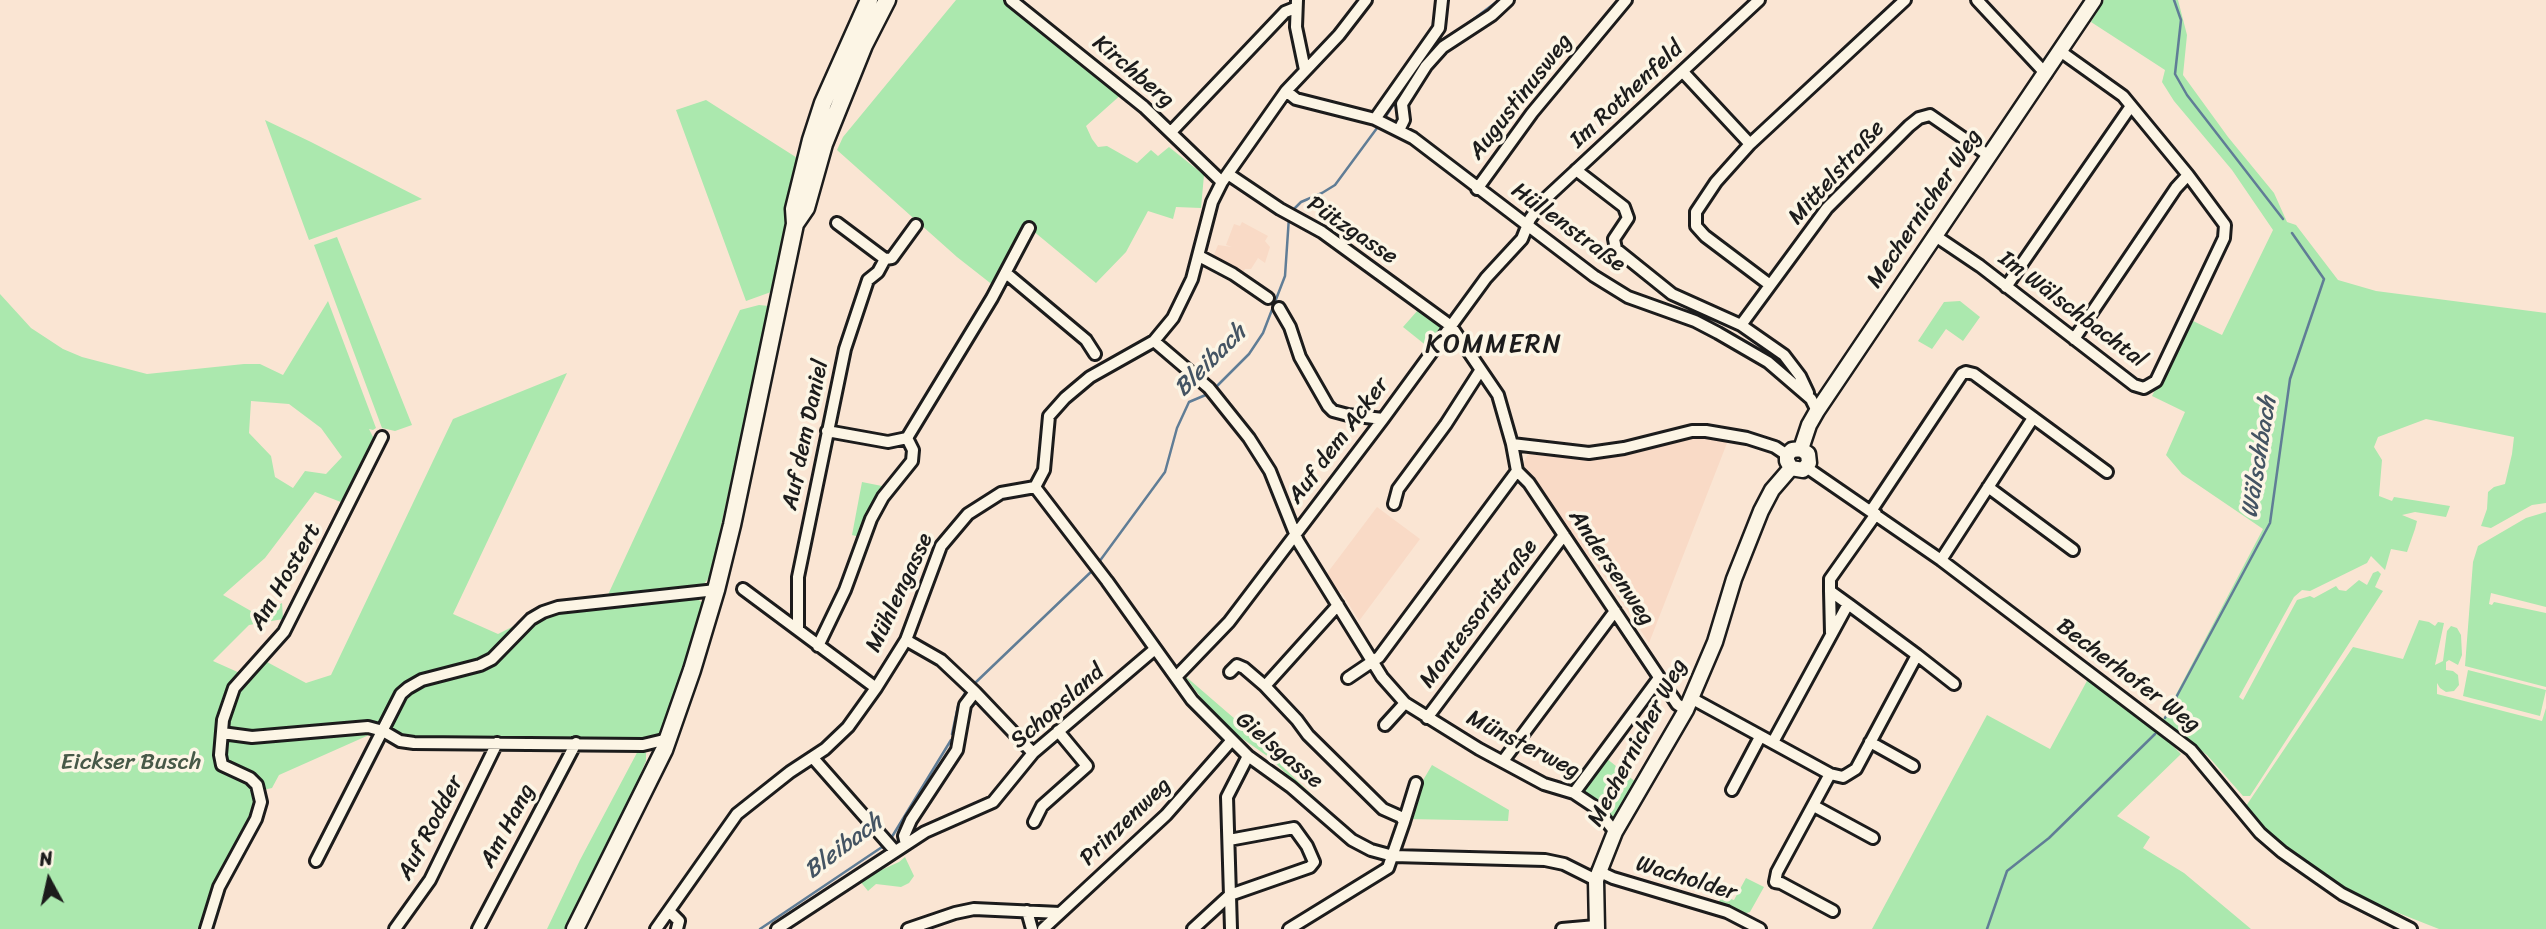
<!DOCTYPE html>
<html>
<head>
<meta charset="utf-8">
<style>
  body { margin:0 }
  #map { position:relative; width:2546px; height:929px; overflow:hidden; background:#fae5d3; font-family:Sriracha,sans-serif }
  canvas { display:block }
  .north { position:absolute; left:14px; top:845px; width:70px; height:70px; -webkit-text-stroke:5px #fcf5e5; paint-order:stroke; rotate:352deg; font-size:19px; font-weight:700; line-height:28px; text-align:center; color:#1c1c1c }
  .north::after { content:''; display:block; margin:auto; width:24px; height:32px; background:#1c1c1c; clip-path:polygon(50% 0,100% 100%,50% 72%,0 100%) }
</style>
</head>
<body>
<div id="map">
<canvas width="2546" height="929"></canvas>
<div class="north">N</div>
</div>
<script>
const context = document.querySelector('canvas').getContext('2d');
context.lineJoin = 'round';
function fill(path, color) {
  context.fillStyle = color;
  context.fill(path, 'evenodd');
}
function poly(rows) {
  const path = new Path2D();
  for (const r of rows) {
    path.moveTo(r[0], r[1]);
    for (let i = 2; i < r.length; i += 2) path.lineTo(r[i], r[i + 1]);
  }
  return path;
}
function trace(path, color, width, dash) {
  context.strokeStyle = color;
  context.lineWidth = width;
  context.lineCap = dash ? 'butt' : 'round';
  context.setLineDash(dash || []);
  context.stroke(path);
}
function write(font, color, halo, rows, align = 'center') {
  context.font = font + ' Sriracha,sans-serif';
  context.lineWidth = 7;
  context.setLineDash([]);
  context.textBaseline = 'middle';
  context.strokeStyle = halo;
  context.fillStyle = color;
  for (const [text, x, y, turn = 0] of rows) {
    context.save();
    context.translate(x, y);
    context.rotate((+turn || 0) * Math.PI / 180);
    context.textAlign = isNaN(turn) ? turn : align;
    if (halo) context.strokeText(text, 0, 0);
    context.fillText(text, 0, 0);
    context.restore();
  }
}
fill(poly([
  [1242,222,1268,236,1265,241,1270,247,1265,263,1258,258,1251,269,1245,269,1242,275,1213,257,1218,245,1232,247,1226,245,1234,224,1240,226],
  [1702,435,1729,438,1649,643,1592,558,1588,560,1523,464,1528,454,1588,460,1631,451,1670,439],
  [1377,507,1420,539,1359,621,1342,593,1340,592,1336,595,1325,576]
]), '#f9dac6');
fill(poly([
  [956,0,1006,0,1123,93,1086,126,1092,139,1098,147,1107,146,1137,163,1151,150,1158,156,1169,147,1204,175,1201,208,1176,207,1173,219,1148,211,1126,252,1096,283,1032,230,994,286,957,257,837,150,843,137],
  [2104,0,2178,0,2187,35,2183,75,2228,137,2274,193,2287,222,2296,225,2338,280,2376,291,2546,313,2546,503,2532,505,2491,528,2481,526,2487,509,2488,492,2494,487,2505,484,2512,454,2514,437,2426,419,2378,437,2374,447,2382,460,2379,496,2392,501,2394,497,2450,506,2446,517,2415,512,2402,515,2417,521,2415,529,2407,552,2391,549,2385,570,2371,556,2367,563,2310,591,2302,590,2294,597,2239,697,2243,700,2297,600,2310,596,2314,598,2336,586,2339,590,2346,591,2359,580,2367,585,2373,573,2378,571,2381,574,2375,587,2383,591,2250,796,2243,796,2207,755,2162,721,2263,529,2182,474,2166,455,2185,412,2152,396,2189,319,2222,335,2273,230,2232,170,2174,101,2162,82,2165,70,2091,22],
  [706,100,802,161,771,292,746,301,676,110],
  [265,120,311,142,422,199,309,240],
  [337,237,412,425,395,431,382,428,314,245],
  [0,294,31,328,63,349,82,357,147,374,244,364,260,364,283,375,328,301,376,428,373,430,369,429,373,437,373,447,346,504,315,492,265,558,223,595,258,615,282,603,283,619,249,625,213,661,242,674,267,662,306,683,331,675,453,419,567,373,453,614,498,634,530,618,496,652,478,663,417,679,378,731,279,775,272,788,263,790,214,888,201,929,0,929],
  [251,401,289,404,321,428,342,457,326,474,305,471,293,488,275,477,271,456,249,433],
  [1960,301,1980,317,1963,341,1946,329,1932,349,1918,341,1944,302],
  [759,305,769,306,710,576,704,584,693,590,606,599,740,310],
  [1418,310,1442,327,1428,347,1403,327],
  [862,482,887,487,860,537,852,535],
  [2546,512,2546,607,2491,593,2489,604,2492,605,2494,602,2546,613,2546,687,2465,666,2473,562,2478,546,2526,518],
  [693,596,703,603,687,663,659,738,651,740,414,741,397,736,392,726,394,715,401,701,413,687,484,667,533,621,558,610],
  [2419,620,2429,622,2435,626,2438,622,2444,623,2435,665,2443,661,2447,631,2451,626,2457,628,2461,635,2462,655,2458,665,2449,660,2446,662,2446,670,2453,671,2458,675,2459,685,2454,691,2446,692,2440,688,2437,683,2437,694,2542,721,2546,708,2546,929,2439,929,2345,892,2265,830,2246,806,2353,647,2403,659],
  [2468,670,2546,690,2540,716,2463,696],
  [1184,675,1257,738,1284,768,1349,830,1363,840,1389,849,1388,851,1378,848,1348,833,1270,758,1220,723],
  [2088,679,2168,741,2181,754,2117,816,2150,837,2143,848,2184,873,2251,929,1872,929,1987,715,2050,749],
  [640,747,646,753,646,761,640,775,641,780,568,929,547,929,580,860],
  [1606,758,1637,783,1612,823,1599,805,1581,791],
  [1432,765,1509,810,1508,821,1408,819,1415,794],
  [905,857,914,876,909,883,901,887,876,884,868,891,859,880,899,862],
  [1746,878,1764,887,1750,912,1743,914,1718,905,1721,896,1734,900]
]), '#abe8ae');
trace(poly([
  [2174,0,2181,20,2175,74,2187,95,2283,219],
  [1384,119,1422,62,1435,48,1499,0],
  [1292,211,1301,202,1322,193,1335,185,1380,124],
  [1213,390,1249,354,1263,333,1285,276,1289,217],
  [1099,562,1165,472,1177,428,1189,402,1208,394],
  [974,684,1093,570],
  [2165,718,2270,523,2290,379,2324,279,2292,233],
  [952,734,958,706,966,691],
  [890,840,951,740],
  [760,929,885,845],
  [1987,929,2007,871,2049,838,2155,734]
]), '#607d96', 2.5);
const street = poly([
  [1011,0,1144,107,1222,182],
  [1297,0,1296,27,1305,70],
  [1977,0,2046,74],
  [1683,72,1750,144],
  [1286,91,1296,99,1375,119,1413,138,1594,276,1628,297,1695,321,1718,333,1768,362,1811,399,1817,411],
  [1375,119,1439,28,1442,0],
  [1399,130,1404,120,1402,104,1426,66,1443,47,1492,15,1508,0],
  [1171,132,1285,12,1295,8],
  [1576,170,1624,207,1628,218,1614,239,1616,249,1672,294,1741,325,1784,355,1800,376,1808,393],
  [1228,174,1280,209,1322,232,1451,326,1498,395,1512,444,1517,471,1529,483,1677,704,1686,710],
  [1477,189,1532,113,1626,0],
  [1934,235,1980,266,2134,385,2144,388,2156,381,2224,238,2225,225,2188,175,2123,96,2060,51],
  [1199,256,1233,274,1268,298],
  [885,259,892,258,916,225],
  [1006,273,1086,340,1095,354],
  [1770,285,1705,236,1696,226,1696,212,1716,182,1750,144,1905,0],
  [2006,287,2131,106],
  [1279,308,1290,327,1300,357,1328,406,1333,411,1348,415,1383,419],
  [1741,325,1827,208,1909,126,1919,118,1930,115,1988,155],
  [2074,339,2176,188,2188,175],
  [1154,341,1209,388,1249,438,1270,471,1298,541,1382,677,1405,703,1479,749,1544,784,1574,793,1595,807,1615,832],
  [827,431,888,442,907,438],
  [907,438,992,298,1029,228],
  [1512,444,1589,453,1624,448,1692,431,1706,431,1747,438,1775,447,1787,455],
  [1806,467,1941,560,2191,750,2260,833,2282,852,2342,894,2411,929],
  [1035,487,1107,581,1192,700,1248,756,1291,787,1352,840,1371,850,1393,856,1545,860,1564,864,1596,880],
  [1035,487,1044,470,1049,416,1065,398,1090,377,1154,341,1173,318,1192,279,1212,202,1222,182,1286,91,1339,35,1366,0],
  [1988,487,2073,550],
  [1394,504,1398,489,1446,424,1480,371],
  [1871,511,1962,374,1966,372,1974,374,2107,472],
  [1941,560,2033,418],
  [743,589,876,688],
  [1830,591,1831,633],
  [798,629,798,577,845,349,868,280,878,272,885,259,837,223],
  [906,640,941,660,975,692,1033,753],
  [818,646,845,590,871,519,883,497,912,461,913,450,907,438],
  [1917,655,1954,684],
  [1230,672,1237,665,1244,668,1265,686],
  [1176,677,1229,622,1383,419,1486,278,1522,239,1530,219,1543,201,1759,0],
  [1348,678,1379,657,1517,471],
  [1691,698,1830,774,1777,872,1775,882,1781,883,1833,911],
  [1427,718,1564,535],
  [1385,725,1405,703],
  [222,733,252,737,368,727,383,731,400,741,414,743,643,745,668,739],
  [1773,742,1848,604,1830,591,1830,579,1876,514],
  [1870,742,1913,766],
  [813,758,895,851],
  [1503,761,1615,611],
  [1830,774,1843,777,1856,769,1917,655,1848,604],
  [1732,790,1760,737],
  [1574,793,1659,678],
  [1814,806,1873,838],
  [1034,822,1042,806,1087,766,1058,731],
  [1404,822,1416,783],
  [906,844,904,836,911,820,957,750,965,705,975,692],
  [316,861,401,694,408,688,422,680,480,665,492,659,531,619,543,612,558,607,716,590],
  [1598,871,1613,878,1727,912,1760,929],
  [1027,911,1032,929],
  [670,912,679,921,677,929],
  [206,929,219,887,256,819,261,802,257,785,250,778,222,765,220,755,223,720,234,688,284,632,382,437],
  [395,929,430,880,497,743],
  [478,929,576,743],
  [656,929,737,814,790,772,825,749,848,727,876,688,906,640,941,546,968,514,1001,493,1035,487],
  [777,929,925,832,993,802,1033,753,1155,649],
  [908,929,955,913,974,909,1060,913],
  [1043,929,1166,815,1232,740],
  [1193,929,1230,895,1310,867,1314,862,1307,846,1294,828,1229,840],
  [1231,929,1227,797,1248,756],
  [1289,929,1388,868,1404,822,1401,817,1383,809,1308,735,1297,720,1265,686,1338,605],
  [1562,929,1596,926]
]);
const secondary = poly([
  [1801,449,1809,425,1817,411,2094,0],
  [1791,468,1803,470,1809,463,1808,454,1801,449],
  [1791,468,1787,461,1787,455,1792,450,1801,449],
  [1597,929,1596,880,1615,832,1686,710,1715,642,1734,579,1761,511,1772,490,1791,468]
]);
const primary = poly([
  [795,224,806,208,824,144,864,45,887,0],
  [575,929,664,750,692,670,716,590,732,525,795,224,794,209,811,140,823,103,869,0]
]);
trace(street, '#1c1c1c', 16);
trace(secondary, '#1c1c1c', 19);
trace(primary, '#1c1c1c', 21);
trace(street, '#fcf5e5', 10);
trace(secondary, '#fcf5e5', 14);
trace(primary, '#fcf5e5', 16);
write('23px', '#1c1c1c', '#fcf5e5', [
  ["Kirchberg",1133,72,40],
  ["Im Rothenfeld",1627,95,-43],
  ["Augustinusweg",1521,97,-52],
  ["Mittelstraße",1837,173,-48],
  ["Mechernicher Weg",1925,209,-56],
  ["Hüllenstraße",1568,228,36],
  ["Pützgasse",1352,231,34],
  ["Im Wälschbachtal",2072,310,37],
  ["Auf dem Daniel",806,435,-78],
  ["Auf dem Acker",1339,441,-53],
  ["Andersenweg",1611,568,56],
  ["Am Hostert",286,577,-60],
  ["Mühlengasse",900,593,-65],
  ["Montessoristraße",1479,614,-53],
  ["Becherhofer Weg",2128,676,37],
  ["Schopsland",1058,707,-41],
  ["Mechernicher Weg",1638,743,-62],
  ["Münsterweg",1523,745,27],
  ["Gielsgasse",1279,751,40],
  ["Prinzenweg",1126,822,-44],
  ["Am Hang",508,826,-62],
  ["Auf Rodder",431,828,-62],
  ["Wacholder",1686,879,17]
]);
write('23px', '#475948', '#fcf5e5', [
  ["Eickser Busch",131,763]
]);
write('italic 24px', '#445463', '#fcf5e5', [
  ["Bleibach",1211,361,-45],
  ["Wälschbach",2260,457,-81],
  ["Bleibach",844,847,-37]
]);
context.letterSpacing = '2px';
write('26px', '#1c1c1c', '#fcf5e5', [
  ["KOMMERN",1494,345]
]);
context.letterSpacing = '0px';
</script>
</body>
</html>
